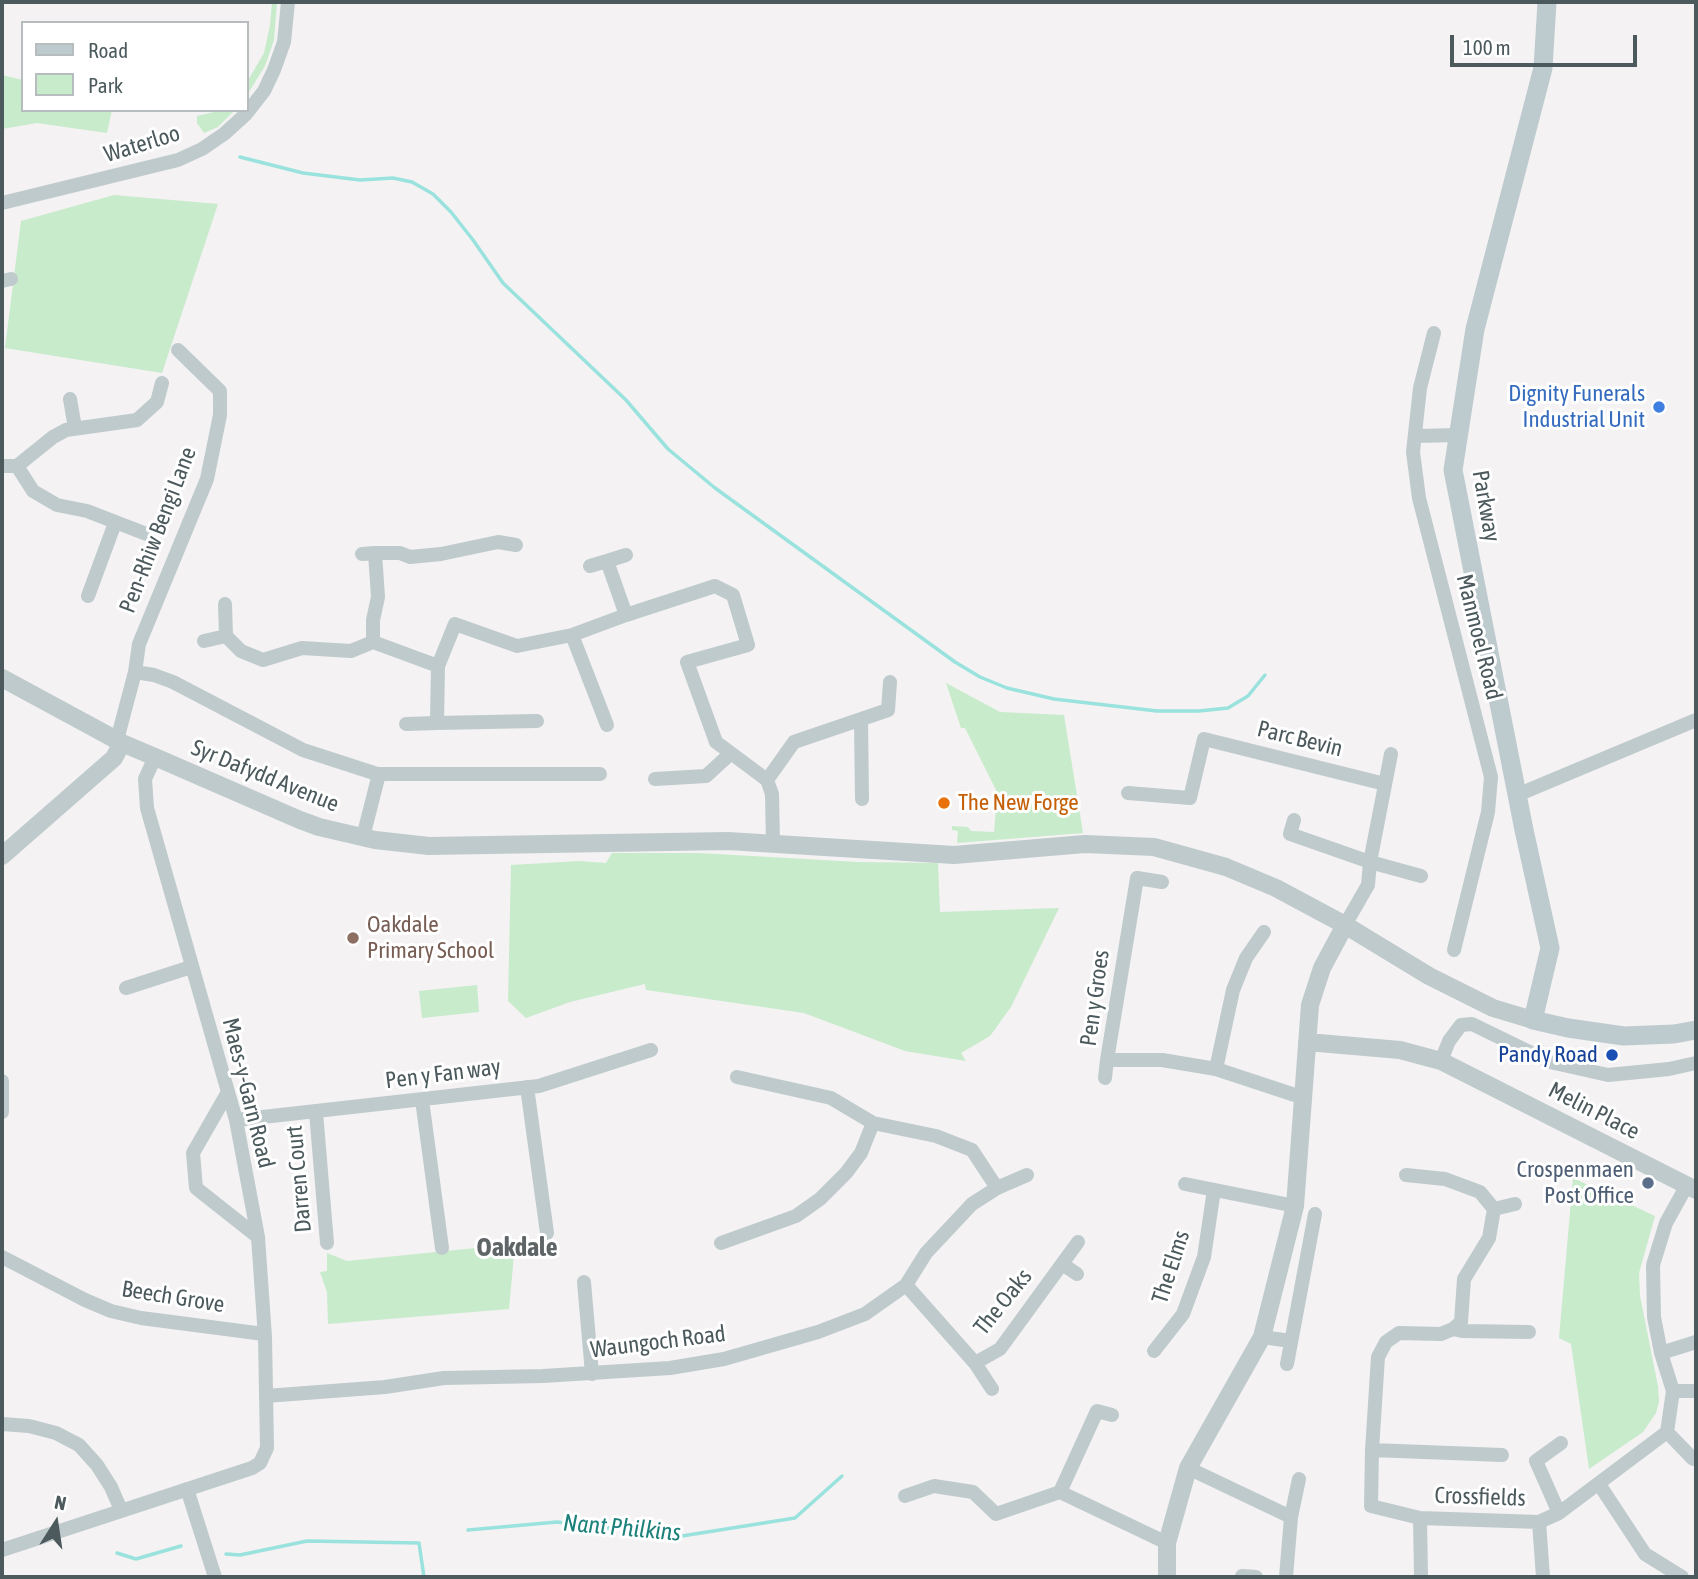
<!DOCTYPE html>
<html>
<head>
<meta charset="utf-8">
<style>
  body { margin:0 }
  #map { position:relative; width:1698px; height:1579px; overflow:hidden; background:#f4f2f3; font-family:"Asap Condensed",sans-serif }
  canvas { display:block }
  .frame { position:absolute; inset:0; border:4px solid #4c5a5d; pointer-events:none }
  .legend { position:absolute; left:21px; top:21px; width:228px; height:91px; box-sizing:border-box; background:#fff; border:2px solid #b7bdbe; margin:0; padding:9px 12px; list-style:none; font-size:21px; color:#4c5a5d }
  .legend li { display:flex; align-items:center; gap:14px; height:35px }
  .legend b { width:35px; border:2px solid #b7bdbe }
  .north { position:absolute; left:21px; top:1488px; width:70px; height:70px; -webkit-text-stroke:5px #fff; paint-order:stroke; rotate:12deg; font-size:19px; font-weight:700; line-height:28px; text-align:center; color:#4c5a5d }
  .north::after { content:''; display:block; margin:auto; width:24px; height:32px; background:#4c5a5d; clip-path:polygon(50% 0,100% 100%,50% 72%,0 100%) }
  .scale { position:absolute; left:1450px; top:35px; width:187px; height:32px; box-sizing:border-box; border:4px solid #4c5a5d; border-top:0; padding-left:9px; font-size:21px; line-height:24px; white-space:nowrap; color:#4c5a5d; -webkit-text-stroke:5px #fff; paint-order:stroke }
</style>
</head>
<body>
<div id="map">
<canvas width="1698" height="1579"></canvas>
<div class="frame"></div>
<ul class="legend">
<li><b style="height:9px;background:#bdcace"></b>Road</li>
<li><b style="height:19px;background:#c7ebcb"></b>Park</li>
</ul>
<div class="north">N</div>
<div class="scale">100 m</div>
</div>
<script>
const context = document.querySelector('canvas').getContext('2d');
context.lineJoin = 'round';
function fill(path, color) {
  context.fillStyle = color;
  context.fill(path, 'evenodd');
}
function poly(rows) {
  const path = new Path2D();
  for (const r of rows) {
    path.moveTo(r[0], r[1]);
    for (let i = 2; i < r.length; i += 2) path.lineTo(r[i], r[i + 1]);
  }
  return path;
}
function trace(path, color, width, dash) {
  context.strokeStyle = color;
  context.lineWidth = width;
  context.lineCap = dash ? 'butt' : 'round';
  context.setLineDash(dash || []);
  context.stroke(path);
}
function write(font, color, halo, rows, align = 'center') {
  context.font = font + ' "Asap Condensed",sans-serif';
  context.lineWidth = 6;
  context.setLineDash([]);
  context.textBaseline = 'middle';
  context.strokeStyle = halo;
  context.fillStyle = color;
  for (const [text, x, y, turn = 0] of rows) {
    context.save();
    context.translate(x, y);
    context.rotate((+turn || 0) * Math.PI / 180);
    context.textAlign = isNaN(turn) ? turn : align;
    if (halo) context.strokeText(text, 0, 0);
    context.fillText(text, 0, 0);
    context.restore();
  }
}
fill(poly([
  [272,2,277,2,274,40,265,66,247,95,247,82,264,53,270,25],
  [2,75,23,80,23,110,112,110,107,133,37,123,2,129],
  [222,110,235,110,218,127,204,133,197,123,197,116],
  [114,195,218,204,162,373,5,348,21,221],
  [946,683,1000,712,1064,715,1083,833,957,843,958,831,952,830,952,826,968,827,971,831,994,832,997,797,996,790,965,728,961,728],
  [612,853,699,853,858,862,938,863,940,912,1059,908,1011,1007,990,1036,961,1053,966,1061,905,1051,804,1013,646,990,645,984,570,1002,526,1018,508,1001,511,865,579,861,606,863],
  [477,985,479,1012,422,1018,419,991],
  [1573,1178,1655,1216,1639,1273,1640,1296,1658,1386,1659,1402,1656,1413,1643,1432,1589,1469,1571,1344,1559,1338],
  [515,1244,509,1309,328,1324,327,1292,320,1272,327,1271,327,1253,347,1261]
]), '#c7ebcb');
trace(poly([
  [240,157,303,173,360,180,393,178,412,182,433,194,451,212,473,240,503,283,626,400,668,449,715,488,955,662,980,677,1007,688,1054,699,1157,711,1199,711,1228,708,1248,696,1265,675],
  [468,1530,557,1522,603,1528,648,1527,682,1536,795,1518,842,1476],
  [117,1553,136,1559,181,1546],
  [226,1554,240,1555,307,1541,419,1543,424,1577]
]), '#99e2dd', 3.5);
trace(poly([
  [2,203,178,160,202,149,224,134,246,114,264,91,274,70,284,42,288,2],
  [2,281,11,279],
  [1434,333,1420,388,1413,452,1419,498,1491,777,1488,812,1454,950],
  [70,399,75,428],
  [1415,436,1459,435],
  [2,466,17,466,33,491,57,505,87,511,149,535],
  [17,466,53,437,66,430,137,420,157,402,162,383],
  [375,553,400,553,410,557,441,554,498,542,516,545],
  [362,554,375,553,378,597,373,620,373,642],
  [607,561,626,555],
  [590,566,607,561,626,615],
  [88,596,115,523],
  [225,604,226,636,241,651,263,660,302,648,351,651,373,642],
  [572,635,607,725],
  [204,641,226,636],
  [373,642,438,666,455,624,517,646,572,635,626,615,715,586,733,595,748,645,687,662,716,742,767,780,772,794,773,843],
  [438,666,437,723,537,721],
  [135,672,154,675,173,682,303,750,377,774,600,774],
  [861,719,862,799],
  [406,724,437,723],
  [117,740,135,672,139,644,207,479,220,415,220,391,178,350],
  [655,779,706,776,730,754],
  [767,780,794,742,888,710,890,682],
  [1128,793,1190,798,1204,739,1385,784],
  [1517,795,1696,720],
  [1294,820,1290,834,1370,862,1421,876],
  [363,837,379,774],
  [1162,882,1137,878,1107,1060,1162,1060,1216,1069,1304,1098],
  [1345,925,1368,885,1370,862,1391,754],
  [126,988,191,967],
  [1441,1061,1449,1041,1461,1025,1472,1024,1550,1062,1608,1075,1669,1069,1696,1063],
  [1216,1069,1233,990,1246,958,1264,932],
  [737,1077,831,1098,873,1123,936,1136,972,1150,997,1188],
  [1105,1078,1107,1060],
  [2,1081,2,1112],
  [527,1087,547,1233],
  [228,1092,193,1153,196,1188,258,1237],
  [422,1100,442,1248],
  [316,1112,327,1243],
  [236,1120,539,1086,651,1050],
  [1406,1175,1445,1179,1480,1192,1494,1209,1489,1238,1464,1279,1461,1322,1453,1329],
  [1185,1184,1295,1206],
  [1494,1209,1515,1204],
  [721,1243,796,1216,820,1199,846,1173,861,1153,873,1123],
  [2,1257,85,1300,111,1311,141,1318,264,1334],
  [1062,1264,1077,1274],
  [584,1282,592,1374],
  [906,1285,975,1363,1000,1349,1078,1242],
  [1262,1337,1291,1341],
  [1154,1351,1183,1314,1204,1257,1214,1190],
  [1661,1353,1696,1342],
  [975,1363,992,1389],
  [1287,1364,1315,1214],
  [1673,1391,1696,1391],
  [266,1396,385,1387,444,1378,543,1376,670,1368,724,1359,818,1332,865,1314,906,1285,926,1253,972,1204,997,1188,1027,1175],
  [2,1424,29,1426,56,1433,79,1445,97,1465,111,1487,121,1510],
  [1667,1432,1693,1459,1696,1459],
  [1372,1450,1371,1506,1420,1518,1539,1522,1559,1513,1667,1432,1673,1391,1661,1353,1654,1317,1653,1265,1666,1223,1687,1185],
  [1502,1455,1372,1450,1378,1357,1386,1342,1399,1333,1441,1334,1453,1329,1462,1331,1529,1332],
  [1188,1468,1291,1517,1286,1577],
  [1599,1484,1645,1554,1682,1577],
  [187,1489,215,1577],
  [1060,1492,1097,1411,1112,1415],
  [905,1496,934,1486,973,1492,996,1514,1060,1492,1167,1543],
  [1559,1513,1536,1461,1561,1443],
  [1291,1517,1299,1479],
  [1420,1518,1421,1577],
  [1539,1522,1543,1577],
  [2,1550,252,1468,260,1463,267,1448,265,1337,258,1237,236,1120,147,808,145,779,155,757],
  [1242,1576,1256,1577]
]), '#bfcacc', 14);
trace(poly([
  [2,678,122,743,155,757,300,820,319,827,375,840,429,846,728,841,954,855,1085,844,1154,847,1226,867,1276,888,1345,925,1429,976,1493,1008,1533,1020],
  [2,856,114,758,122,743],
  [1307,1042,1400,1050,1441,1061,1696,1190],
  [1167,1577,1167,1543,1188,1468,1262,1337,1295,1206,1310,1005,1322,968,1345,925]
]), '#bfcacc', 18);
trace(poly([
  [1547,2,1543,68,1475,329,1453,470,1524,830,1550,948,1533,1020,1568,1028,1624,1036,1674,1034,1696,1030]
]), '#bdcace', 19);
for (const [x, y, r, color] of [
  [1659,407,7,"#3f7fe0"],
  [944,803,7,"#e8710a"],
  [353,938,7,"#8d6e63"],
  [1612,1055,7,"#1a4fb4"],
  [1648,1183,7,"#5c6f8a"]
]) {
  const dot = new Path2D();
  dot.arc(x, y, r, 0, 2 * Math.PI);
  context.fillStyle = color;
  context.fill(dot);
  trace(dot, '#fff', 2.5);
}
write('23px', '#4c5a5d', '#fff', [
  ["Waterloo",142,144,-17],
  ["Parkway",1486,506,80],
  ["Pen-Rhiw Bengi Lane",158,530,-69],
  ["Manmoel Road",1479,637,76],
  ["Parc Bevin",1300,739,14],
  ["Syr Dafydd Avenue",265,776,22],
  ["Pen y Groes",1095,998,-82],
  ["Pen y Fan way",443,1074,-7],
  ["Maes-y-Garn Road",248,1093,76],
  ["Melin Place",1594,1111,27],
  ["Darren Court",299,1179,-95],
  ["The Elms",1171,1267,-72],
  ["Beech Grove",173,1297,9],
  ["The Oaks",1003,1302,-51],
  ["Waungoch Road",658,1342,-7],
  ["Crossfields",1480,1497,2]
]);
write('23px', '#366cbe', '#fff', [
  ["Dignity Funerals",1645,394],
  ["Industrial Unit",1645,420]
], 'right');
write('23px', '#c56008', '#fff', [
  ["The New Forge",958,803]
], 'left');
write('23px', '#785e54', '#fff', [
  ["Oakdale",367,925],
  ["Primary School",367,951]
], 'left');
write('23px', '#164399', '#fff', [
  ["Pandy Road",1598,1055]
], 'right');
write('23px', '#4e5e75', '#fff', [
  ["Crospenmaen",1634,1170],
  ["Post Office",1634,1196]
], 'right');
write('italic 24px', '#1c817a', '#fff', [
  ["Nant Philkins",622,1528,5]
]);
write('bold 26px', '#5f6466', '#fff', [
  ["Oakdale",517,1248]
]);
</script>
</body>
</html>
